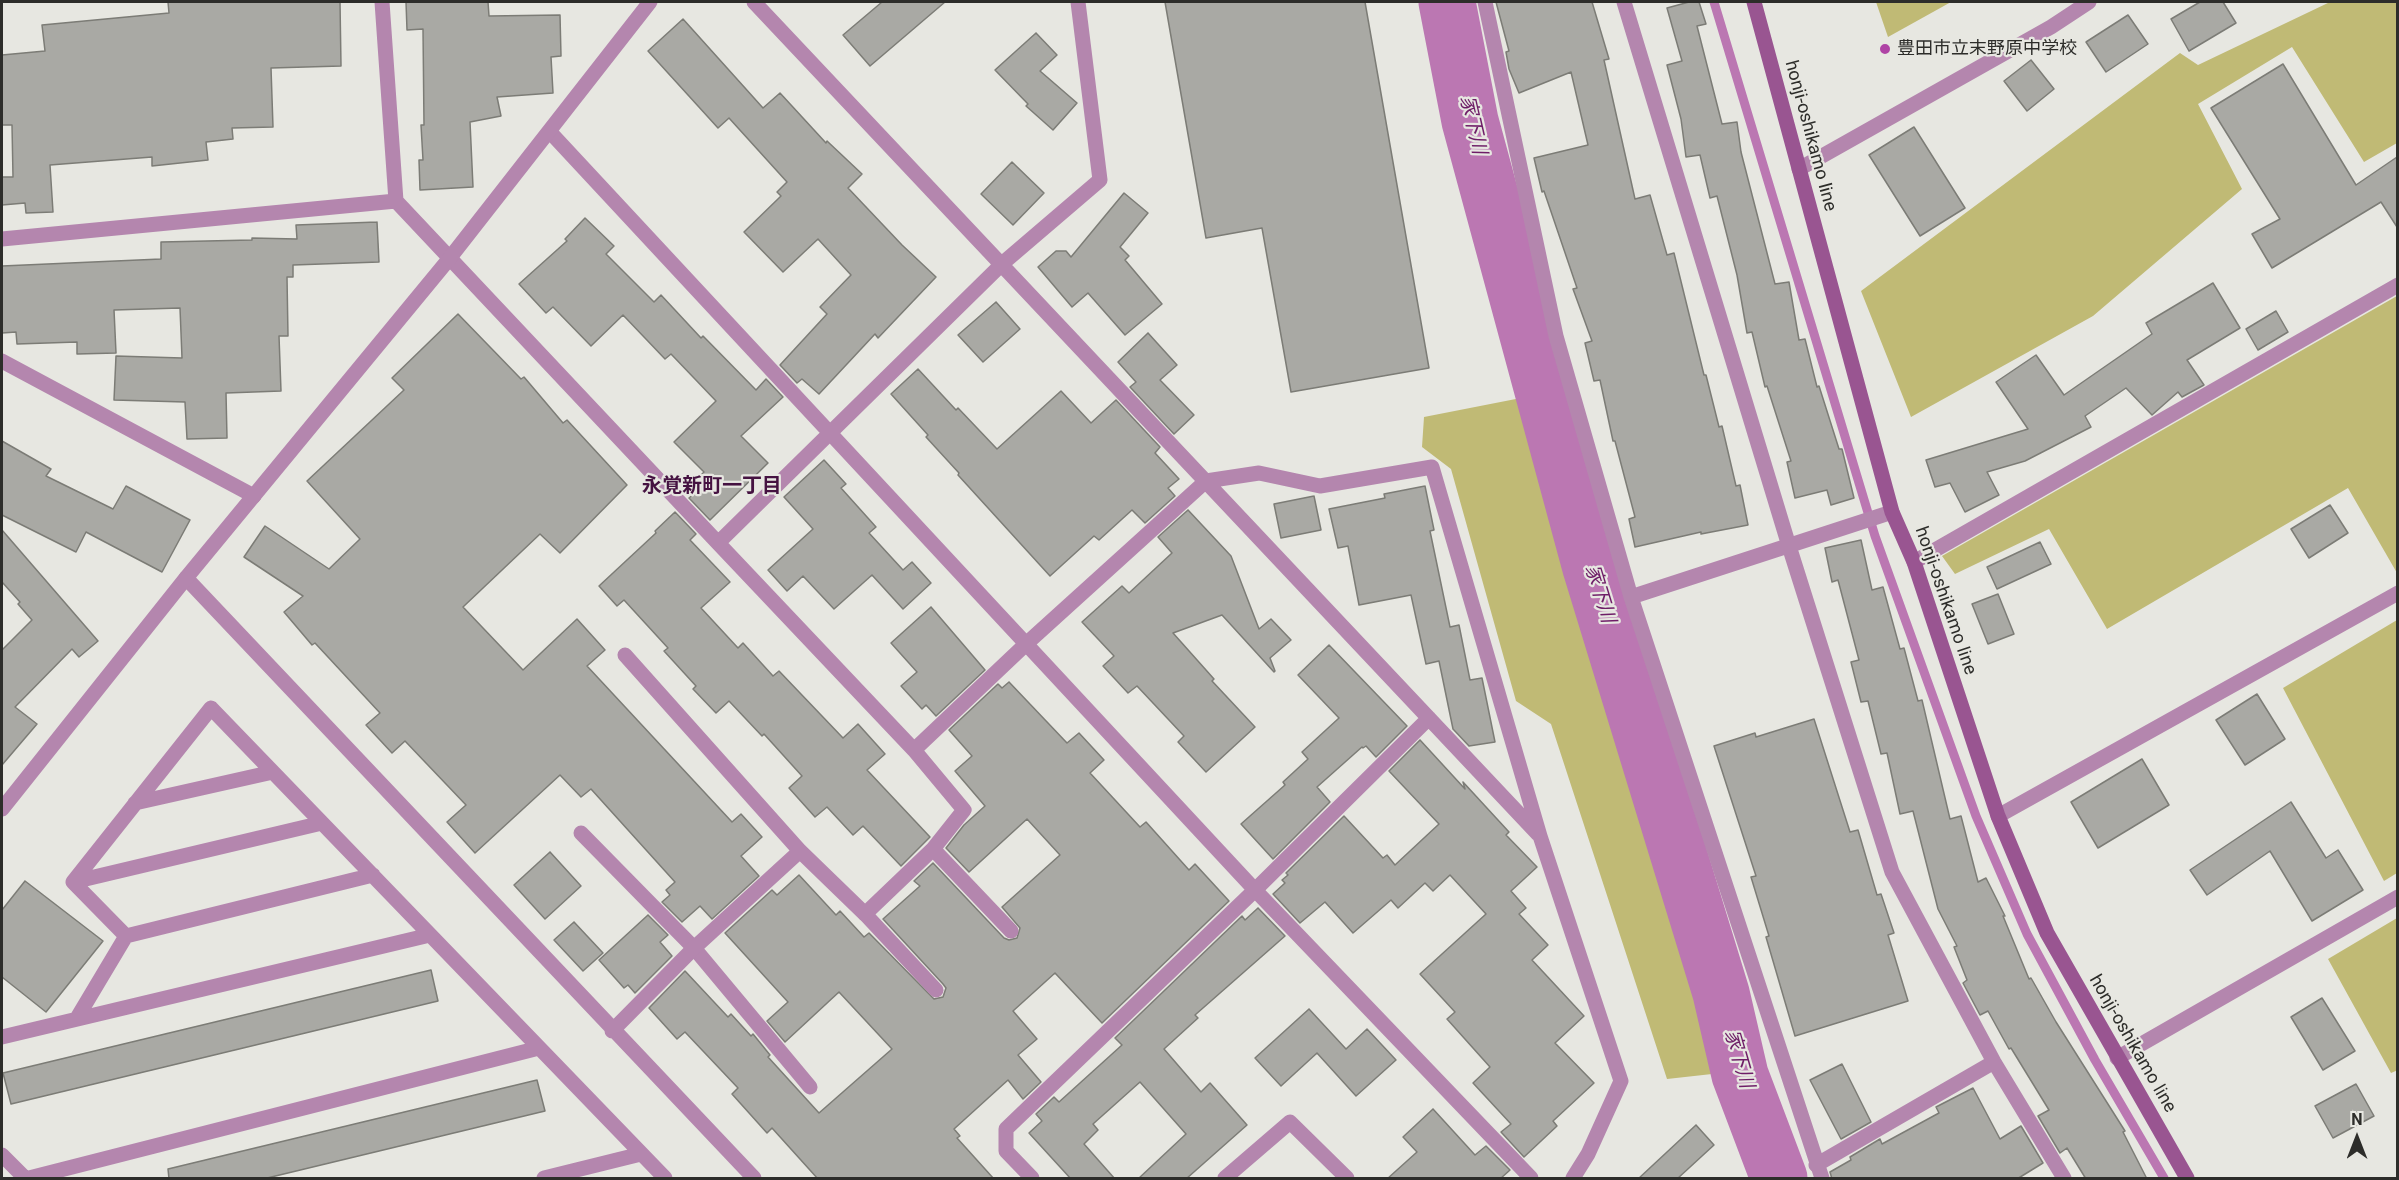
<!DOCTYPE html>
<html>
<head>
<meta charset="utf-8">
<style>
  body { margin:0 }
  #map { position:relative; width:2399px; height:1180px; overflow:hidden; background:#e7e7e1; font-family:Roboto,sans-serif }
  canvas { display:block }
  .frame { position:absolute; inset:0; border:3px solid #2d2d2a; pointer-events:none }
  .north { position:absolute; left:2327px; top:1108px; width:60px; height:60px; -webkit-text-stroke:4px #e7e7e1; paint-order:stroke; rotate:0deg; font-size:16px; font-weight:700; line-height:24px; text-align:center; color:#2d2d2a }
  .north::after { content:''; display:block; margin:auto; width:21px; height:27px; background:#2d2d2a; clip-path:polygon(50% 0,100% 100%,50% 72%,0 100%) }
</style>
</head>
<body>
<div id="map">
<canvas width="2399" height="1180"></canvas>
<div class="frame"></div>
<div class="north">N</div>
</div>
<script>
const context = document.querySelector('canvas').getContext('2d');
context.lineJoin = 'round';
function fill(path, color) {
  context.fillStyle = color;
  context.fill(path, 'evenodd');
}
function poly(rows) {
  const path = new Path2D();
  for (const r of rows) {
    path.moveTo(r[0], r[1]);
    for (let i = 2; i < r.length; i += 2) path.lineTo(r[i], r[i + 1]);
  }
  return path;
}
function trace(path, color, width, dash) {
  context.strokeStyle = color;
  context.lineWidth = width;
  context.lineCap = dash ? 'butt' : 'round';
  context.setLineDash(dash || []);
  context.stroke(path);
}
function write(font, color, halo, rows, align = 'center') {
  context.font = font + ' Roboto,"Noto Sans JP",sans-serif';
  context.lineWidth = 4.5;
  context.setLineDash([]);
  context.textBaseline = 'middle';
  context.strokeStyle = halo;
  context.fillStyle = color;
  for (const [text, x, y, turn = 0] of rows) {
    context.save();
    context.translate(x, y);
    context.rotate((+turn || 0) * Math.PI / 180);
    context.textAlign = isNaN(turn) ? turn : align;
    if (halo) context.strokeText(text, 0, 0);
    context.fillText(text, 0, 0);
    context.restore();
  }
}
fill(poly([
  [1876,2,1951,2,1888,37],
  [2330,2,2397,2,2397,143,2364,162,2292,47,2198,104,2242,189,2093,316,1911,417,1861,291,2180,53,2198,65],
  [2397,296,2397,573,2348,488,2107,629,2049,529,1955,574,1942,556],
  [1526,397,1730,1072,1667,1079,1551,724,1516,701,1451,469,1422,447,1424,417],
  [2397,620,2397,873,2384,881,2283,688],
  [2397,918,2398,1070,2391,1073,2328,959]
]), '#c0ba75');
trace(poly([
  [1714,2,1875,536,1976,816,2027,934,2095,1060,2164,1178]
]), '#bb77b2', 9);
trace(poly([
  [1447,2,1470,121,1591,568,1721,993,1740,1075,1779,1178]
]), '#bb77b2', 57);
const building = poly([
  [168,2,340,2,341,66,271,68,273,127,232,128,233,139,206,142,208,160,152,166,152,157,50,165,53,212,26,213,25,203,2,205,2,177,13,177,12,125,2,125,2,55,45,51,42,25,169,13,168,2],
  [406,2,488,2,489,16,560,15,561,56,551,57,553,93,497,97,501,116,470,122,473,187,420,190,419,160,423,160,421,125,424,125,423,29,407,30,406,2],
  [882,2,945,2,870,66,843,35,882,2],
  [1165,2,1365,2,1429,368,1291,392,1262,228,1206,238,1165,2],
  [1496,2,1592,2,1609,59,1604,60,1635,199,1650,195,1667,255,1674,253,1704,375,1706,375,1719,427,1722,426,1736,486,1740,485,1748,525,1701,534,1701,532,1635,547,1629,519,1635,517,1615,441,1613,441,1600,380,1594,381,1585,343,1592,341,1573,289,1577,288,1544,191,1542,192,1534,158,1588,145,1571,72,1519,93,1509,69,1506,52,1509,51,1496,2],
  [1689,2,1699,2,1706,24,1697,26,1722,124,1737,122,1741,152,1775,284,1789,282,1799,340,1805,339,1817,387,1819,386,1839,449,1842,449,1854,498,1831,505,1827,490,1795,498,1787,462,1791,461,1767,386,1765,387,1752,332,1747,333,1737,275,1717,196,1710,198,1700,155,1686,157,1681,119,1667,65,1682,61,1667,8,1689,2],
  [2200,2,2223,2,2236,23,2189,51,2171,19,2200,2],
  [2128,15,2148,44,2106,72,2086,42,2128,15],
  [683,19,763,108,780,93,826,143,827,141,862,174,848,188,902,245,936,277,878,338,875,334,819,394,802,379,797,383,780,365,827,314,820,307,851,275,818,239,783,272,744,232,781,196,777,192,787,182,729,118,718,128,648,51,683,19],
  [1036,33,1057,55,1040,71,1077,103,1053,130,1026,106,1028,104,995,70,1036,33],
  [2031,60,2054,89,2027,111,2004,81,2031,60],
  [2283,64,2356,185,2397,157,2397,227,2381,202,2272,268,2252,234,2280,219,2211,108,2283,64],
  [1914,127,1965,208,1920,236,1869,155,1914,127],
  [1012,162,1044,193,1013,225,981,194,1012,162],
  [1124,193,1148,213,1120,247,1129,256,1125,260,1162,304,1125,335,1088,293,1072,307,1038,267,1056,251,1066,251,1071,257,1124,193],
  [585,218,614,246,606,254,654,302,661,295,701,338,703,336,756,390,766,379,783,397,741,436,768,463,710,520,689,498,698,490,692,484,704,472,674,442,716,401,671,354,665,359,623,315,591,346,553,307,546,313,519,284,567,241,565,239,585,218],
  [377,222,379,262,293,265,293,277,287,277,288,336,279,336,281,391,226,393,227,438,187,439,185,402,114,400,116,356,182,358,180,308,114,310,116,353,77,354,77,342,17,344,16,332,2,333,2,266,161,259,161,242,252,240,252,238,297,239,296,225,377,222],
  [2213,283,2240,328,2187,360,2204,385,2182,397,2178,392,2152,415,2126,388,2085,416,2091,427,2025,461,1987,472,1999,495,1965,512,1950,483,1935,487,1926,460,2028,429,1996,382,2036,355,2064,395,2152,334,2146,323,2213,283],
  [996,302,1020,329,983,362,958,335,996,302],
  [2276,311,2288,332,2258,350,2246,329,2276,311],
  [458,314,521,379,524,377,563,423,567,420,627,485,560,553,540,534,463,607,523,670,577,619,605,650,587,666,732,822,741,814,762,837,741,856,759,876,712,919,700,906,682,922,662,902,670,895,666,890,675,882,591,789,581,797,560,775,475,853,447,822,466,805,405,741,392,753,366,725,380,713,315,643,312,645,284,612,303,596,244,557,265,526,329,569,360,539,307,481,404,390,392,378,458,314],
  [1148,333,1177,365,1160,380,1194,415,1174,434,1130,387,1136,382,1118,362,1148,333],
  [918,369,956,410,958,408,997,449,1061,391,1091,423,1116,400,1160,447,1155,453,1179,479,1168,488,1175,496,1145,523,1132,510,1099,540,1094,536,1050,576,958,475,959,473,926,437,928,435,891,394,918,369],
  [2,441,51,469,46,476,113,509,126,486,190,520,162,572,86,532,76,552,2,515,2,441],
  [824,460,846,484,841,488,876,527,869,533,903,570,912,562,931,583,903,609,872,575,834,609,803,576,787,591,768,570,813,529,784,497,824,460],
  [1425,486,1434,530,1430,531,1450,627,1459,625,1470,680,1482,678,1495,742,1469,746,1453,729,1439,661,1426,664,1411,595,1359,605,1348,546,1338,548,1329,509,1385,498,1384,494,1425,486],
  [1314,496,1321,530,1281,538,1274,504,1314,496],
  [2330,505,2348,533,2309,558,2291,529,2330,505],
  [1188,510,1231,556,1259,629,1271,619,1291,640,1270,658,1275,671,1274,672,1222,615,1173,633,1214,679,1212,681,1255,727,1206,772,1178,742,1184,736,1137,686,1128,693,1103,666,1114,656,1082,622,1122,586,1129,593,1172,553,1158,537,1188,510],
  [675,512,696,534,690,540,730,582,701,608,738,648,743,643,773,676,779,671,843,738,858,724,885,754,867,770,930,837,901,866,863,826,853,835,827,807,815,817,789,788,802,776,764,734,762,736,729,701,716,713,693,689,696,686,664,651,668,648,624,600,617,606,599,586,656,533,655,531,675,512],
  [2,530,98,641,79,657,72,649,15,707,37,724,2,765,2,650,32,620,18,604,20,602,2,582,2,530],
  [1861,540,1872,590,1883,587,1900,649,1904,648,1918,701,1922,700,1950,819,1961,816,1978,882,1986,878,2005,916,2003,916,2029,979,2031,978,2056,1022,2125,1131,2123,1132,2147,1179,2086,1179,2067,1148,2060,1153,2038,1116,2049,1110,2011,1048,2009,1049,1988,1011,1980,1015,1963,983,1967,980,1954,947,1957,946,1938,909,1913,811,1900,814,1887,753,1881,754,1868,701,1861,702,1851,662,1859,660,1838,580,1832,582,1825,548,1861,540],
  [2040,542,2051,564,1997,589,1987,567,2040,542],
  [1998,594,2014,634,1988,644,1972,604,1998,594],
  [931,607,985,670,936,716,926,705,922,709,901,686,917,672,891,643,931,607],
  [1329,645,1407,726,1376,757,1366,746,1363,748,1362,747,1317,787,1330,802,1273,859,1241,824,1285,785,1283,782,1308,759,1302,752,1339,718,1298,675,1329,645],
  [1009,682,1067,743,1079,733,1104,760,1090,773,1140,827,1146,822,1189,870,1195,864,1229,901,1102,1023,1055,973,1013,1011,1037,1039,1018,1055,1041,1082,1023,1099,1008,1080,954,1129,960,1136,957,1138,994,1179,818,1179,772,1128,767,1133,732,1094,738,1088,685,1032,677,1039,649,1008,685,971,728,1017,731,1014,751,1036,753,1034,770,1055,768,1057,819,1113,892,1049,839,992,785,1042,767,1021,788,1002,725,933,772,890,777,895,799,875,836,915,840,911,864,937,869,933,934,999,943,997,946,988,943,984,883,919,920,886,914,881,933,863,1004,938,1009,940,1017,938,1020,928,1002,907,1060,855,1027,819,969,872,946,848,964,825,985,806,955,771,972,756,949,730,998,684,1002,688,1009,682],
  [2257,694,2285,739,2245,765,2216,720,2257,694],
  [1814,719,1850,832,1858,830,1877,895,1881,894,1894,933,1888,935,1908,1001,1795,1036,1766,937,1769,936,1751,877,1756,876,1714,746,1755,733,1756,737,1814,719],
  [1420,740,1465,789,1463,782,1509,832,1506,835,1537,867,1511,891,1526,908,1519,914,1548,945,1532,960,1584,1016,1555,1043,1594,1083,1553,1121,1557,1126,1524,1157,1501,1132,1511,1124,1473,1083,1490,1067,1447,1019,1455,1012,1420,974,1486,914,1450,875,1433,891,1425,883,1398,908,1391,900,1353,933,1325,902,1300,923,1273,894,1285,883,1282,880,1288,875,1286,873,1344,816,1383,858,1387,855,1395,865,1439,824,1389,771,1420,740],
  [2142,759,2169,805,2098,848,2071,802,2142,759],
  [2291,802,2326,858,2338,850,2363,890,2312,921,2270,851,2207,895,2190,870,2291,802],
  [550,852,581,886,545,919,514,885,550,852],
  [25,881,103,941,46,1012,2,977,2,910,25,881],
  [1258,908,1285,936,1195,1015,1198,1018,1164,1049,1201,1092,1210,1083,1247,1125,1186,1179,1138,1179,1186,1134,1140,1082,1093,1124,1098,1130,1084,1144,1115,1179,1071,1179,1029,1133,1042,1121,1036,1114,1054,1097,1059,1102,1122,1045,1115,1038,1242,916,1245,920,1258,908],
  [648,915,668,935,660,942,672,956,635,993,628,985,624,988,599,960,648,915],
  [574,922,603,953,583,971,554,940,574,922],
  [431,970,438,1001,11,1104,3,1073,431,970],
  [2322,998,2355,1051,2323,1070,2291,1017,2322,998],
  [1309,1009,1346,1049,1367,1029,1396,1060,1356,1096,1317,1053,1281,1086,1255,1058,1309,1009],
  [1842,1064,1871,1122,1841,1139,1810,1080,1842,1064],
  [537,1080,545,1111,263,1179,169,1179,168,1169,537,1080],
  [2356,1084,2374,1116,2333,1138,2315,1106,2356,1084],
  [1973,1088,2000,1139,2021,1126,2043,1163,2017,1179,1832,1179,1830,1172,1851,1160,1850,1157,1880,1139,1882,1144,1939,1113,1936,1107,1973,1088],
  [1433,1109,1475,1155,1486,1146,1510,1170,1500,1179,1387,1179,1417,1152,1403,1137,1433,1109],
  [1696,1125,1714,1145,1677,1179,1638,1179,1696,1125]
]);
fill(building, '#a9a9a4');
trace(building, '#7c7c76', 1.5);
trace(poly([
  [135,803,273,772],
  [581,833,694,948,810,1087],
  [73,882,322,823],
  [865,914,936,990],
  [126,936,373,875],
  [77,1018,126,936,73,882,211,708,665,1178],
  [2,1037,430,935],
  [2,1155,25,1178],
  [29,1178,539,1048],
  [544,1178,641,1154]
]), '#b486ae', 15);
trace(poly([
  [754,2,1538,834],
  [1485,2,1556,336,1631,597,1822,1178],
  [1624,2,1789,546,1892,872,1994,1062,2064,1178],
  [550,132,1255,890,1531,1178],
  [1799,169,2051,27,2089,2],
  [396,201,718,543,1003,263,1100,180,1078,2],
  [2,239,396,201,382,2],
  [2,361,254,496],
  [1914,562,2398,285],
  [186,578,754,1178],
  [1631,597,1892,512],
  [625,655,800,851,865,914,933,849,964,810,914,750,718,543],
  [914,750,1026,644,1206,481,1259,473,1320,486,1432,467,1540,836,1621,1081,1588,1154,1573,1178],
  [1998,816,2398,593],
  [933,849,1011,931],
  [612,1031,694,948,800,851],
  [2117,1058,2398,897],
  [1816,1165,1994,1062],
  [1032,1178,1006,1151,1006,1129,1255,890,1429,718],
  [1225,1178,1290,1122,1347,1178]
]), '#b486ae', 15);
trace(poly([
  [2,809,186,578,449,259,650,2]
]), '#b486ae', 15);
trace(poly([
  [1754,2,1892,512,1914,562,1998,816,2047,933,2187,1178]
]), '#995591', 15);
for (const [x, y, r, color] of [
  [1885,49,6,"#af44a5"]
]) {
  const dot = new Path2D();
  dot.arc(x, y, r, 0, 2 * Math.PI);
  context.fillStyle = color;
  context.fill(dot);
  trace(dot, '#e7e7e1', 2);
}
write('18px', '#2d2d2a', '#e7e7e1', [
  ["豊田市立末野原中学校",1897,49]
], 'left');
write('18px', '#2d2d2a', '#e7e7e1', [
  ["honji-oshikamo line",1810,136,75],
  ["honji-oshikamo line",1945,601,71],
  ["honji-oshikamo line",2132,1044,60]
]);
write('italic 20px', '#6e1d67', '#e7e7e1', [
  ["家下川",1472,125,77],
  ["家下川",1599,594,73],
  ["家下川",1738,1059,74]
]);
write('bold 20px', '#451241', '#e7e7e1', [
  ["永覚新町一丁目",712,487]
]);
</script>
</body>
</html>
